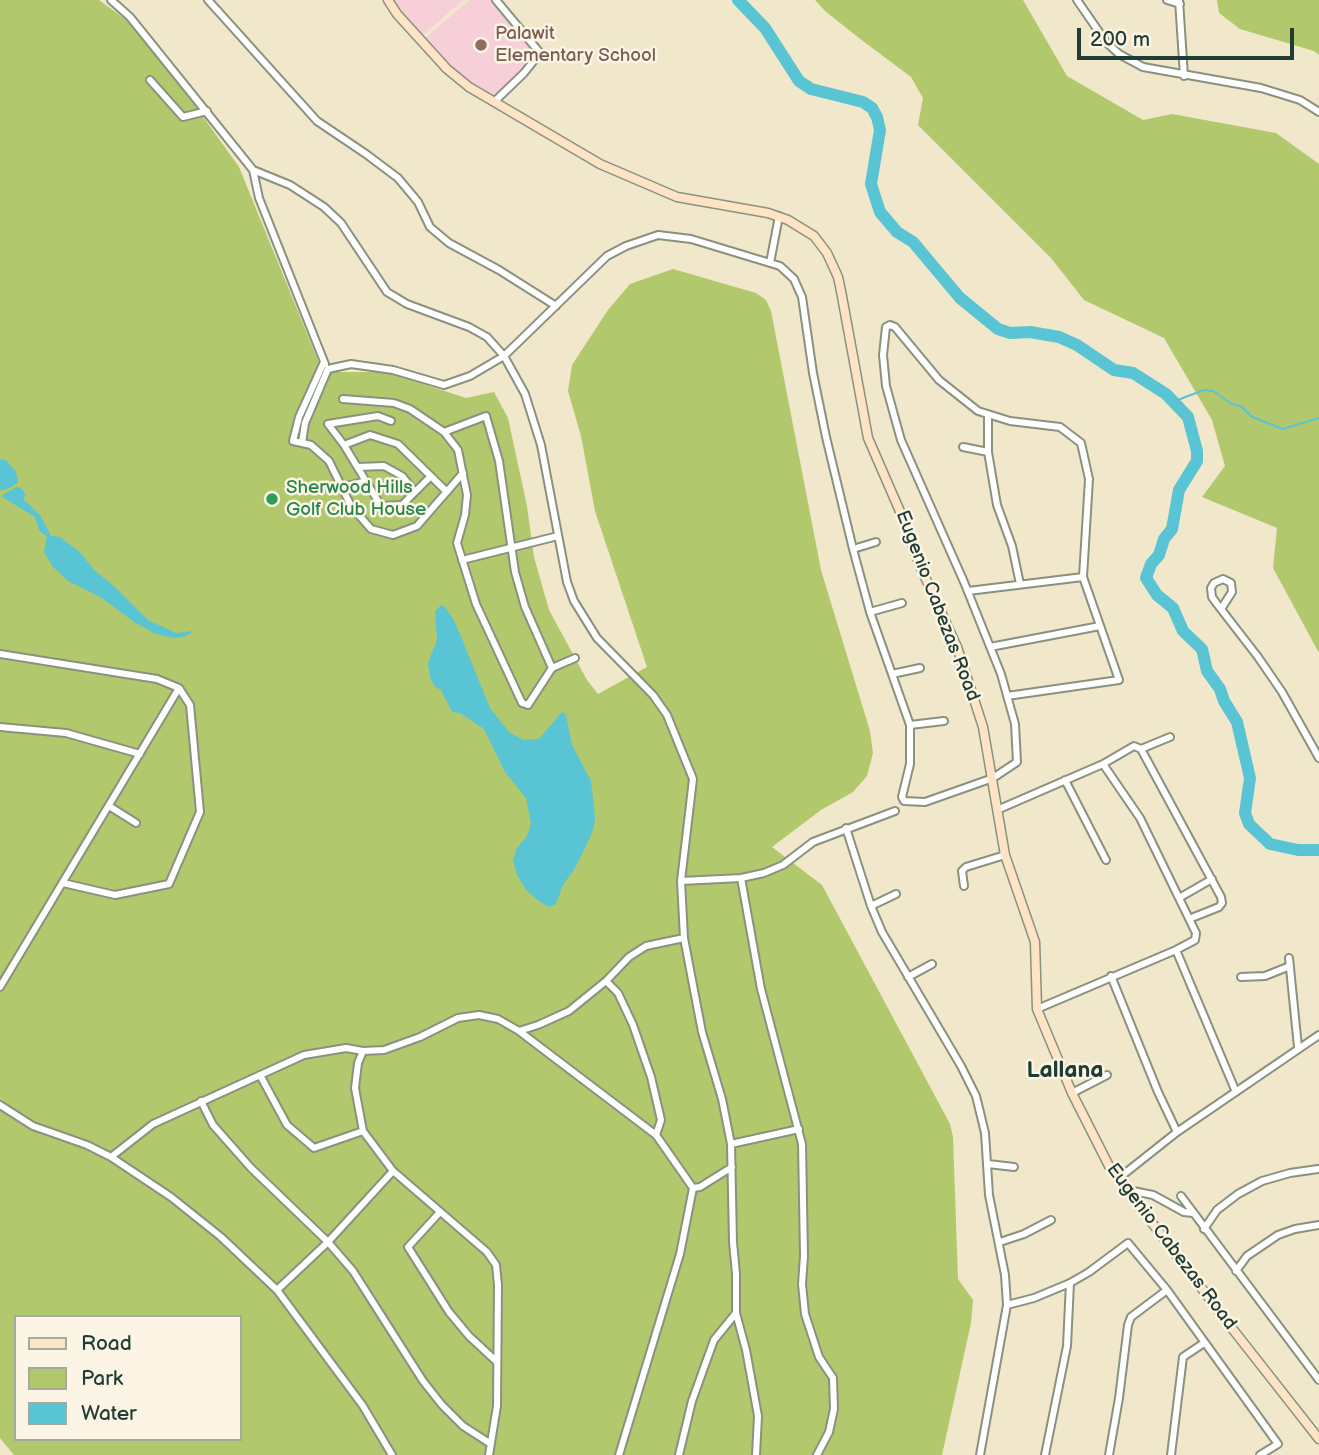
<!DOCTYPE html>
<html>
<head>
<meta charset="utf-8">
<style>
  body { margin:0 }
  #map { position:relative; width:1319px; height:1455px; overflow:hidden; background:#f1e7ca; font-family:"Balsamiq Sans",sans-serif }
  canvas { display:block }
  .legend { position:absolute; left:14px; top:1315px; width:228px; height:126px; box-sizing:border-box; background:#fcf5e5; border:2px solid #a4ab9e; margin:0; padding:9px 12px; list-style:none; font-size:21px; color:#1f3d34 }
  .legend li { display:flex; align-items:center; gap:14px; height:35px }
  .legend b { width:35px; border:2px solid #a4ab9e }
  .scale { position:absolute; left:1077px; top:28px; width:217px; height:32px; box-sizing:border-box; border:4px solid #1f3d34; border-top:0; padding-left:9px; font-size:21px; line-height:24px; white-space:nowrap; color:#1f3d34; -webkit-text-stroke:5px #fcf5e5; paint-order:stroke }
</style>
</head>
<body>
<div id="map">
<canvas width="1319" height="1455"></canvas>
<ul class="legend">
<li><b style="height:9px;background:#fee4c5"></b>Road</li>
<li><b style="height:19px;background:#b2c86d"></b>Park</li>
<li><b style="height:19px;background:#59c4d3"></b>Water</li>
</ul>
<div class="scale">200 m</div>
</div>
<script>
const context = document.querySelector('canvas').getContext('2d');
context.lineJoin = 'round';
function fill(path, color) {
  context.fillStyle = color;
  context.fill(path, 'evenodd');
}
function poly(rows) {
  const path = new Path2D();
  for (const r of rows) {
    path.moveTo(r[0], r[1]);
    for (let i = 2; i < r.length; i += 2) path.lineTo(r[i], r[i + 1]);
  }
  return path;
}
function trace(path, color, width, dash) {
  context.strokeStyle = color;
  context.lineWidth = width;
  context.lineCap = dash ? 'butt' : 'round';
  context.setLineDash(dash || []);
  context.stroke(path);
}
function write(font, color, halo, rows, align = 'center') {
  context.font = font + ' "Balsamiq Sans",sans-serif';
  context.lineWidth = 5;
  context.setLineDash([]);
  context.textBaseline = 'middle';
  context.strokeStyle = halo;
  context.fillStyle = color;
  for (const [text, x, y, turn = 0] of rows) {
    context.save();
    context.translate(x, y);
    context.rotate((+turn || 0) * Math.PI / 180);
    context.textAlign = isNaN(turn) ? turn : align;
    if (halo) context.strokeText(text, 0, 0);
    context.fillText(text, 0, 0);
    context.restore();
  }
}
fill(poly([
  [390,0,463,0,422,36,397,11],
  [470,0,492,0,537,52,493,98,453,70,425,38]
]), '#f6cfd8');
fill(poly([
  [0,0,99,0,129,22,194,104,239,167,319,363,331,372,386,372,466,398,494,392,508,418,527,506,534,557,549,610,587,680,598,694,647,667,595,511,581,436,568,391,572,365,608,310,630,284,673,269,756,293,766,300,771,311,821,570,870,731,873,753,867,776,853,792,821,810,772,847,822,885,950,1124,953,1137,958,1279,973,1300,971,1323,942,1455,14,1455,0,1438],
  [16,1317,240,1317,240,1439,16,1439],
  [815,0,1023,0,1067,76,1143,120,1172,114,1276,133,1319,164,1319,653,1273,568,1277,528,1202,497,1225,466,1212,420,1164,338,1084,300,1051,258,918,125,923,98,911,77,859,38,825,11],
  [1217,0,1319,0,1319,55,1314,51,1240,29,1219,13]
]), '#b2c86d');
fill(poly([
  [0,460,6,460,16,472,18,483,5,490,0,490],
  [16,487,21,488,26,495,23,499,40,515,51,536,60,537,80,552,94,570,113,585,148,620,176,633,194,631,186,636,175,638,156,634,134,622,102,598,68,581,53,567,44,552,47,537,39,530,35,517,1,496],
  [441,605,445,607,455,622,490,708,509,732,523,740,539,739,562,712,566,715,572,745,591,781,595,817,594,827,588,842,575,868,563,885,556,904,550,907,540,902,527,891,517,875,513,860,517,848,527,836,531,824,526,798,505,772,484,729,460,713,452,712,441,690,435,687,430,677,428,663,437,640,435,612]
]), '#59c4d3');
trace(poly([
  [1175,401,1204,390,1213,391,1232,404,1241,406,1252,417,1283,429,1319,418]
]), '#59c4d3', 2);
trace(poly([
  [738,0,765,28,799,81,811,89,863,102,872,108,877,117,880,130,871,184,880,212,897,232,913,242,960,298,998,329,1010,333,1030,332,1059,337,1077,345,1114,370,1133,373,1166,394,1188,417,1197,451,1197,461,1179,490,1172,529,1164,539,1159,555,1151,564,1146,578,1157,595,1173,608,1183,631,1202,649,1207,671,1220,689,1224,701,1237,722,1250,778,1245,813,1249,824,1270,844,1298,850,1319,850]
]), '#59c4d3', 12);
const street = poly([
  [111,0,130,17,253,170,290,185,324,207,341,223,387,292,407,304,469,327,487,337,504,356,525,394,541,445,567,582,574,601,597,638,653,695,667,715,693,779,681,881,684,938,702,1032,722,1099,731,1144,733,1242,736,1274,736,1313,746,1350,758,1416,756,1455],
  [208,0,317,121,366,154,398,178,418,202,430,227,449,243,499,270,556,306],
  [1077,0,1106,42,1119,54,1143,67,1261,88,1300,100,1319,112],
  [1167,0,1180,4],
  [1179,0,1184,76],
  [150,80,183,117,207,111],
  [494,102,524,73,540,53,496,0],
  [253,170,259,198,325,364],
  [770,263,779,216],
  [324,362,299,417,293,441,311,445,329,461,351,506,371,529,393,535,417,526,463,473],
  [328,369,351,364,393,370,444,385,470,376,504,356,607,256,626,246,658,235,691,239,780,266,794,279,802,297,813,373,826,437,853,549,870,612,910,725,910,764,902,797,904,801,925,802,993,778,1017,762,1015,724,1001,674,964,582,901,440,886,386,883,355,886,327,890,325,895,327,939,380,978,411,1010,421,1060,427,1081,443,1089,479,1083,577,1119,680,1007,696],
  [343,399,394,403,410,409,444,432,458,450,467,495,465,515,457,543,476,604,522,703,528,705,552,668,575,658],
  [988,414,988,452,997,505,1012,546,1020,584],
  [391,421,378,416,328,424,344,445,381,506,402,505,431,476],
  [444,432,486,416,499,461,515,572,525,607,552,668],
  [302,443,305,423,328,369],
  [344,445,370,435,398,444,447,492],
  [963,447,988,452],
  [358,467,384,466,402,476,415,492],
  [342,487,367,481],
  [853,549,876,542],
  [462,560,558,536],
  [968,591,1083,577],
  [1221,609,1232,592,1231,583,1223,579,1214,583,1211,588,1212,597,1217,604,1258,657,1282,692,1319,758],
  [870,612,902,603],
  [990,647,1100,626],
  [0,654,157,679,179,688,190,705,200,812,169,884,115,895,63,883],
  [892,674,920,668],
  [910,725,944,721],
  [0,727,66,733,140,754],
  [1141,749,1170,737],
  [1103,764,1134,746,1141,749,1221,897,1222,903,1219,907,1189,919],
  [1065,780,1106,860],
  [109,806,136,823],
  [997,810,1103,764,1140,818,1196,933,1195,940,1176,950,1236,1092],
  [846,828,871,906,882,932,961,1066,976,1096,985,1133,989,1195,1005,1275,1007,1305,980,1455],
  [741,878,761,989,802,1144,804,1256,802,1284,805,1314,819,1357,833,1378,834,1409,829,1432,817,1455],
  [681,881,741,878,764,873,783,865,813,842,895,811],
  [964,886,962,871,966,867,1005,855],
  [1179,898,1212,879],
  [871,906,896,894],
  [1289,958,1298,1047],
  [1111,976,1158,1092,1177,1132],
  [908,977,932,964],
  [1241,977,1265,976,1290,966],
  [606,981,618,993,633,1025,651,1077,661,1120,656,1135],
  [0,987,179,688],
  [1037,1009,1176,950],
  [519,1031,538,1025,569,1011,606,981,629,957,646,946,684,938],
  [260,1075,287,1125,314,1148,363,1131],
  [1072,1093,1107,1075],
  [201,1101,213,1125,251,1168,328,1242,353,1271,423,1381,442,1405,463,1426,491,1444],
  [0,1105,33,1126,87,1145,111,1157,171,1197,221,1237,277,1290,363,1406,392,1455],
  [731,1144,799,1129],
  [111,1157,153,1124,304,1055,346,1048,363,1051],
  [988,1164,1014,1167],
  [1119,1178,1177,1132,1319,1035],
  [693,1188,700,1187,732,1167],
  [1128,1190,1153,1195,1184,1212,1193,1213],
  [1181,1196,1319,1380],
  [440,1212,408,1247,449,1312,469,1336,497,1362],
  [1204,1229,1217,1210,1238,1194,1262,1181,1290,1173,1318,1169],
  [1000,1242,1024,1234,1051,1220],
  [1236,1271,1247,1256,1278,1235,1295,1229,1319,1225],
  [277,1290,328,1242,393,1171],
  [1007,1305,1034,1298,1070,1283,1089,1272,1128,1243,1167,1290,1278,1444,1260,1455],
  [489,1455,497,1406,498,1285,496,1265,487,1252,393,1171,363,1131,355,1088,358,1063,363,1051,384,1050,420,1037,458,1018,479,1015,498,1019,519,1031,656,1135,693,1188,680,1254,619,1455],
  [679,1455,692,1401,714,1340,736,1313],
  [1045,1455,1067,1346,1070,1283],
  [1109,1455,1119,1398,1128,1325,1131,1317,1167,1290],
  [1171,1455,1183,1357,1204,1343]
]);
const secondary = poly([
  [388,0,397,14,447,69,469,87,600,164,677,197,768,213,788,220,814,236,827,253,838,277,841,291,868,438,902,516,920,566,957,647,983,727,1005,855,1035,942,1037,1009,1072,1093,1109,1166,1231,1327,1319,1439]
]);
trace(street, '#88927f', 10);
trace(secondary, '#88927f', 11);
trace(street, '#fff', 6);
trace(secondary, '#fee4c5', 8);
for (const [x, y, r, color] of [
  [481,45,7,"#8d6e63"],
  [272,499,7,"#2e9e5b"]
]) {
  const dot = new Path2D();
  dot.arc(x, y, r, 0, 2 * Math.PI);
  context.fillStyle = color;
  context.fill(dot);
  trace(dot, '#fcf5e5', 2.5);
}
write('19px', '#785e54', '#fcf5e5', [
  ["Palawit",495,34],
  ["Elementary School",495,56]
], 'left');
write('19px', '#27864d', '#fcf5e5', [
  ["Sherwood Hills",286,488],
  ["Golf Club House",286,510]
], 'left');
write('19px', '#1f3d34', '#fcf5e5', [
  ["Eugenio Cabezas Road",937,606,69],
  ["Eugenio Cabezas Road",1171,1247,53]
]);
write('bold 23px', '#1f3d34', '#fcf5e5', [
  ["Lallana",1065,1071]
]);
</script>
</body>
</html>
